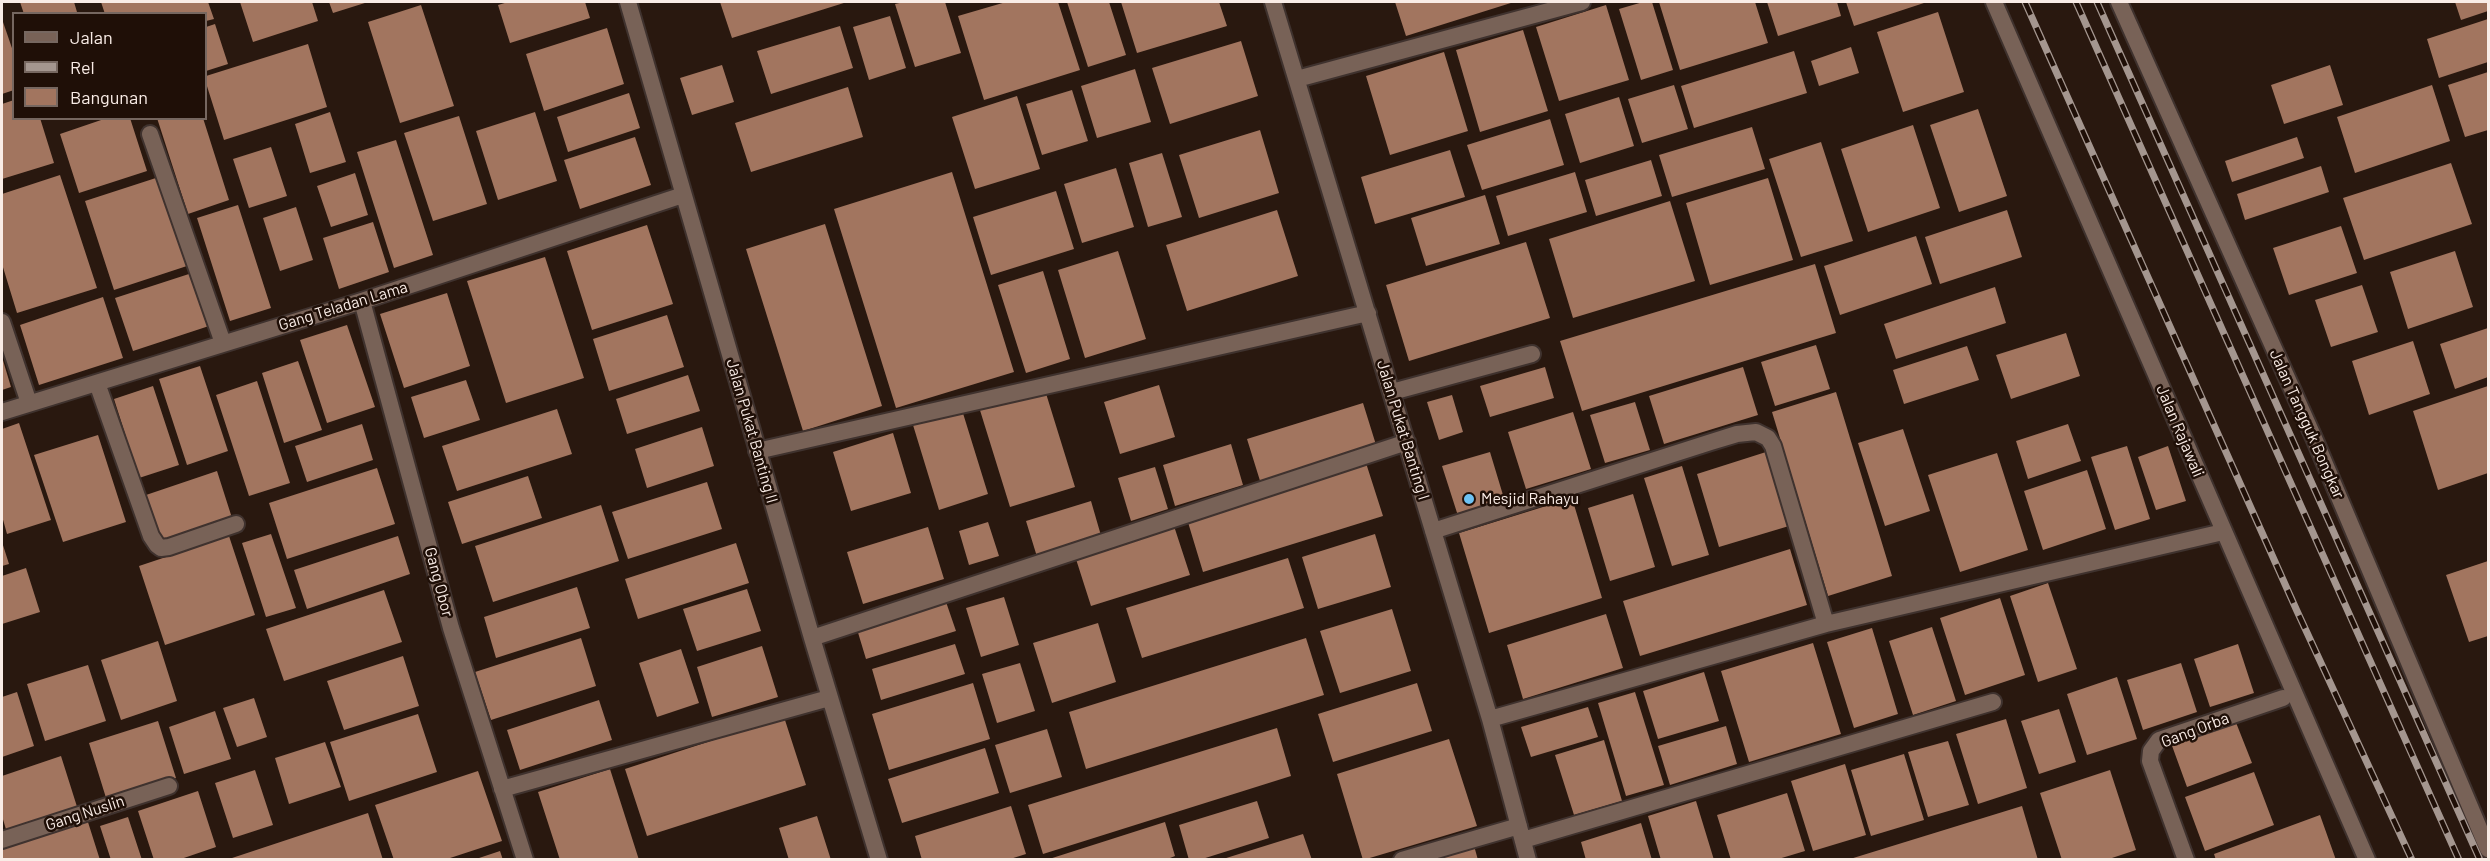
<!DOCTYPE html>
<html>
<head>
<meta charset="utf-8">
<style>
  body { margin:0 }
  #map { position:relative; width:2490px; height:861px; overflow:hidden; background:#29180f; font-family:Barlow,sans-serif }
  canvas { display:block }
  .frame { position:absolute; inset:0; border:3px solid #f9ece6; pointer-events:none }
  .legend { position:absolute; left:12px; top:12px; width:195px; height:108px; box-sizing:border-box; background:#1f0f07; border:2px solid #766760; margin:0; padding:8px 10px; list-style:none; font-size:18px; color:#f9ece6 }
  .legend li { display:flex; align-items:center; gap:12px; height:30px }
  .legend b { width:30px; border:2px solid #766760 }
</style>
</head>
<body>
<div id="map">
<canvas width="2490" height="861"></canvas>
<div class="frame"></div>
<ul class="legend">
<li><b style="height:8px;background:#786257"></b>Jalan</li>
<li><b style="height:8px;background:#a4968f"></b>Rel</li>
<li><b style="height:16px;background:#a2755f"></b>Bangunan</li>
</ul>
</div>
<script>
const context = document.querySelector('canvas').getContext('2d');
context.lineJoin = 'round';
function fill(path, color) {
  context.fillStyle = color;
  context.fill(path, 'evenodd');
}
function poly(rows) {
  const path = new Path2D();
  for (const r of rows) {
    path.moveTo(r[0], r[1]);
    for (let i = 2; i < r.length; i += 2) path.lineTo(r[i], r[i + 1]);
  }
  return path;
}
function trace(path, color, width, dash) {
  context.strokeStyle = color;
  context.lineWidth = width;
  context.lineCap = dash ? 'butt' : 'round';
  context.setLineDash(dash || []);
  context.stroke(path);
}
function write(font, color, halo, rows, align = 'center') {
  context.font = font + ' Barlow,sans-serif';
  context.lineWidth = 5;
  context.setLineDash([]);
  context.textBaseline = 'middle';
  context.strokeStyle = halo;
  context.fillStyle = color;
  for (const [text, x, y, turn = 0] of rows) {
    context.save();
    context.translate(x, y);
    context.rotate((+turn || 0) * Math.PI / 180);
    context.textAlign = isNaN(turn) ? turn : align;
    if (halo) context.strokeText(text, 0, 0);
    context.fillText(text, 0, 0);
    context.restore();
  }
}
fill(poly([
  [20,2,74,2,77,12,24,14],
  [101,2,208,2,214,19,206,21,206,14,105,14],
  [240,2,312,2,318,21,253,42],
  [329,2,368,2,333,13],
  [508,2,585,2,590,18,510,43,498,5],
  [720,2,847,2,732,38],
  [904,2,945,2,961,53,915,67,895,4],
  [1006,2,1058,2,1080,70,984,100,958,16],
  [1067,2,1109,2,1126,55,1088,67],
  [1121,2,1219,2,1227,26,1137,53],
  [1395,2,1514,2,1406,36],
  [1643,2,1652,2,1673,70,1641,80,1619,9],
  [1659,2,1755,2,1768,43,1680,70],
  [1767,2,1837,2,1841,16,1778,36],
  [1846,2,1927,2,1854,26],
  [2455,2,2488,2,2488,11,2461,20],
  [421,5,454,106,400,123,368,22],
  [1606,5,1629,80,1559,101,1536,27],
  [1938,12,1964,92,1903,112,1877,32],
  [890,16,906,68,869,80,853,27],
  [2488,19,2488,62,2439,78,2427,39],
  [3,22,14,54,14,90,2,94],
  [215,24,228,64,206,71,206,27],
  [840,26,853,68,771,94,757,51],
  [607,28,624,84,544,111,526,54],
  [1523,30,1548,111,1480,132,1456,50],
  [1241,41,1258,96,1170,124,1152,68],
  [308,44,327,107,224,140,206,83,206,76],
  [1851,47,1859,73,1819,86,1811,61],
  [1794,51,1807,93,1694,128,1681,86],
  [1444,52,1468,131,1390,155,1366,76],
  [722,65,734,102,692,115,680,78],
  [2330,65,2343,105,2284,124,2271,85],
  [1135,69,1151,122,1097,138,1081,86],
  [2488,72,2488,130,2465,137,2448,85],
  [1674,85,1688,129,1642,143,1628,99],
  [2432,85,2450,141,2355,173,2337,117],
  [848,87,863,137,751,172,735,123],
  [1072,90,1088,141,1042,155,1026,104],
  [629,93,640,128,568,152,557,117],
  [1017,96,1040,169,975,189,952,117],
  [1619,97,1634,146,1580,163,1565,114],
  [14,100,14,118,40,118,54,163,2,179,2,104],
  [1978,109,2007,196,1959,212,1930,125],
  [330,112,346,162,310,173,295,124],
  [535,112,557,181,498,200,476,131],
  [459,116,487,204,433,221,404,133],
  [107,118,130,118,147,171,79,193,60,134],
  [157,118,203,118,229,200,188,214],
  [1550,119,1564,165,1482,190,1467,145],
  [1913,125,1940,208,1868,232,1841,149],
  [1752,127,1765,169,1672,197,1659,155],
  [1260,130,1279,193,1199,218,1179,155],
  [635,137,651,185,580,209,564,160],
  [2297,137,2304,158,2232,182,2225,161],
  [396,140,433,255,394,268,357,152],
  [1821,142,1853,241,1801,257,1769,159],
  [271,147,287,196,249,208,233,159],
  [1450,150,1465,197,1375,224,1361,177],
  [1162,153,1182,217,1148,227,1129,163],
  [1651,160,1662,196,1596,216,1585,180],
  [2451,163,2472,224,2364,260,2343,198],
  [2321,166,2329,192,2245,220,2237,194],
  [1116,168,1134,227,1082,243,1064,184],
  [952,172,1014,372,896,408,834,209],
  [1575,172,1587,212,1508,236,1496,196],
  [355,173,368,215,331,227,317,186],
  [60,175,97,288,17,313,2,264,2,194],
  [162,176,190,265,114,290,85,201],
  [1768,178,1793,260,1710,285,1686,203],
  [1056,191,1074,249,991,275,973,217],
  [1485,195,1500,244,1426,266,1411,218],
  [1670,201,1695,281,1573,318,1549,239],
  [238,205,271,308,230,321,197,218],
  [296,207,313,260,280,271,263,218],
  [1277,210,1298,276,1187,311,1166,245],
  [2007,210,2022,257,1940,284,1925,237],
  [373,222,389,272,339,289,323,238],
  [825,224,882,406,803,431,746,249],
  [647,225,673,304,592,330,567,251],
  [2341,226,2357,273,2289,295,2273,248],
  [1916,236,1932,284,1840,315,1824,266],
  [1526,242,1550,318,1409,361,1386,285],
  [1118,251,1146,339,1085,358,1058,270],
  [2455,251,2473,307,2408,329,2390,272],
  [545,257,584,378,506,403,467,281],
  [1815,264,1836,333,1582,411,1560,341],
  [1043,271,1070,359,1026,373,998,285],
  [192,273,209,326,133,351,115,298],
  [2362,285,2378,332,2331,347,2315,300],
  [1995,287,2006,323,1896,359,1884,324],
  [447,293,470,366,404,388,380,314],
  [103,297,123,358,39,385,20,325],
  [667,315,684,367,609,391,593,339],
  [347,325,375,407,327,423,300,340],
  [2488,328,2488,377,2455,389,2440,344],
  [2066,333,2080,376,2011,399,1996,355],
  [2413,341,2430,394,2369,415,2352,361],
  [1816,345,1830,389,1775,406,1761,362],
  [1967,346,1979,380,1904,404,1893,370],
  [2,357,11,387,2,390],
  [298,361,322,430,284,443,262,373],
  [200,366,228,451,187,465,159,379],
  [1545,367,1554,398,1490,417,1480,386],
  [1743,367,1758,415,1664,444,1649,396],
  [688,375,700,411,627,434,616,399],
  [466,380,480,420,424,438,411,397],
  [257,381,290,483,249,496,216,395],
  [1159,385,1175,437,1120,454,1104,402],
  [153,386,179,465,139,478,114,399],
  [2488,386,2488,473,2438,490,2413,411],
  [1044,387,1075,487,1010,507,979,407],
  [1836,392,1892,576,1828,596,1772,412],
  [1452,395,1463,432,1439,440,1427,402],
  [1635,402,1650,450,1605,463,1590,415],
  [1363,403,1377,448,1261,484,1247,439],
  [557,409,572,454,457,491,442,446],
  [962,410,988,494,939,510,913,425],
  [1573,412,1591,469,1526,489,1508,432],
  [19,423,51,520,7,534,2,516,2,429],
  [362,424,373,460,307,482,295,446],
  [2068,424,2081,461,2028,479,2016,441],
  [702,427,714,466,647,488,635,449],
  [1903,429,1930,511,1885,526,1858,443],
  [893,433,911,493,851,511,833,452],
  [98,435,126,522,63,542,34,455],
  [1231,444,1243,485,1175,506,1163,465],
  [2127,446,2150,519,2115,530,2091,457],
  [2168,446,2186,501,2156,510,2138,457],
  [1490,452,1506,505,1459,519,1442,466],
  [1766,452,1789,526,1719,547,1697,474],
  [1997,453,2028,550,1960,572,1928,475],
  [1366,463,1383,516,1203,572,1187,519],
  [1682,466,1709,555,1672,566,1644,478],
  [1155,467,1168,509,1131,521,1118,478],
  [377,468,395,524,287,559,269,503],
  [2087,470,2106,529,2043,550,2024,491],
  [217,471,232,518,161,542,146,495],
  [528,476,542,518,462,544,448,502],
  [707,482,722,529,628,559,612,512],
  [1633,494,1655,567,1610,581,1588,508],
  [1572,498,1602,598,1489,633,1459,533],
  [1091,501,1102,539,1038,560,1026,521],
  [601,505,619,561,493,602,475,546],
  [988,522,999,556,969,565,959,531],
  [1174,526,1190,575,1091,606,1075,556],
  [928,527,944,579,863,604,847,552],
  [271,534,296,608,266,617,242,543],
  [1375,534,1391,587,1318,609,1302,557],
  [229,536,255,615,165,645,139,566],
  [398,536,410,574,307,609,294,570],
  [2,542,9,564,2,566],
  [736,543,749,583,638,619,625,579],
  [1790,549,1807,605,1640,656,1623,601],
  [1288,558,1304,608,1142,658,1126,608],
  [2488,561,2488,636,2469,642,2446,575],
  [26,568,40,612,2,624,2,576],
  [2048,583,2077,669,2038,682,2010,596],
  [577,587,590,628,496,658,484,617],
  [747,589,761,631,697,651,683,609],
  [384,590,402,642,284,681,266,629],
  [1004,597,1019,645,981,657,966,608],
  [2000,598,2025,675,1965,695,1940,618],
  [945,599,956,631,866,659,856,626],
  [1392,609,1411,671,1340,693,1320,631],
  [1606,614,1623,668,1523,699,1507,645],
  [1098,623,1116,682,1052,703,1033,643],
  [1932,627,1956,701,1913,715,1889,641],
  [1872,628,1898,714,1854,728,1827,642],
  [581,638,596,686,491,720,475,672],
  [1306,638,1324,695,1086,769,1069,712],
  [158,641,177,701,121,720,101,660],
  [1813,643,1841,734,1749,762,1721,671],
  [955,644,965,674,881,700,872,669],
  [2238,644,2254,693,2210,707,2194,659],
  [762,646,778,697,712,717,697,667],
  [681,649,699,703,657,717,639,663],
  [403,656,419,706,344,730,327,681],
  [1020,663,1035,711,997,723,982,674],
  [2181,663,2197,712,2143,730,2127,680],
  [88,665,106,721,45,741,27,684],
  [1704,672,1719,721,1658,739,1643,691],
  [2117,677,2137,739,2087,755,2067,694],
  [973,683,990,739,889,770,872,714],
  [1417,683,1432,731,1333,762,1318,714],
  [17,692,34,746,2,757,2,697],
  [1635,692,1664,785,1626,796,1598,703],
  [254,698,267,737,237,747,223,708],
  [599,700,612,740,520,770,507,730],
  [1588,707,1598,737,1531,757,1521,727],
  [2059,709,2076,762,2039,774,2021,721],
  [215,711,231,759,184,774,169,727],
  [418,714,437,772,349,801,330,742],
  [784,717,806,785,647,836,625,769],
  [2006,719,2027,788,1978,804,1956,734],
  [2235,720,2252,763,2187,787,2171,743],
  [158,721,176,778,107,801,89,743],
  [1726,726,1737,764,1670,785,1658,746],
  [1277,728,1291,776,1043,854,1028,805],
  [1047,729,1062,777,1010,793,995,745],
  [1449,739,1477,826,1363,860,1337,774],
  [1604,740,1622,801,1574,815,1555,755],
  [1948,741,1969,805,1928,817,1908,752],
  [325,742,341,787,289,804,275,758],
  [985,748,999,793,902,823,888,779],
  [1904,754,1924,820,1871,836,1851,770],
  [61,756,79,813,8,836,2,816,2,776],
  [1845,764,1866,835,1813,851,1791,781],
  [610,769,639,860,560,860,538,792],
  [255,770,273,825,233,838,215,783],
  [2110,770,2136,850,2106,860,2062,860,2040,793],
  [478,771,502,841,444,860,394,860,375,805],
  [2254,772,2274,825,2205,851,2185,797],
  [198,791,216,847,178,860,154,860,138,811],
  [1787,793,1805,851,1775,860,1731,860,1717,815],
  [1257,801,1269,838,1199,860,1189,860,1179,825],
  [1696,801,1714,860,1661,860,1648,816],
  [1011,806,1026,854,1007,860,922,860,915,836],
  [2022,806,2038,860,1851,860,1850,859],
  [368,813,383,860,230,860,229,859],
  [2320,815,2336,860,2216,860,2214,854],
  [817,816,831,860,789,860,779,828],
  [128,817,142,860,111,860,100,826],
  [87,819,100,860,2,860,2,846],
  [1165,822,1175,856,1165,860,1046,860],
  [1641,823,1652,860,1586,860,1581,842],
  [1303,834,1312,860,1223,860,1223,859],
  [1473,842,1478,860,1419,860],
  [500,851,503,860,476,860,476,859]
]), '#a2755f');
const minor = poly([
  [628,2,812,638,879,860],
  [1273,2,1490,719,1528,860],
  [1994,2,2367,860],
  [2119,2,2314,438,2488,849],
  [1297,79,1582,2],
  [150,134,223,343],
  [362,301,451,628,525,860],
  [2,322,29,403],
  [97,383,151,536,157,545,161,548,169,547,236,524],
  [1392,392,1532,354],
  [2,412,362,301,683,195],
  [757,451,1368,313],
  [1433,531,1711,442,1737,434,1756,432,1768,438,1773,446,1826,624],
  [812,638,1407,442],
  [1490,719,1826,624,2223,532],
  [502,789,829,698],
  [2,840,169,786],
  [1523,840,1993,702],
  [1402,860,1519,826],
  [2186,860,2150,761,2151,751,2159,740,2283,698]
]);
trace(minor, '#3f322e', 20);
trace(minor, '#786257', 16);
const rail = poly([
  [2025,2,2297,611,2412,860],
  [2076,2,2459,860],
  [2097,2,2480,860]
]);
trace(rail, '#a4968f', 7);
trace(rail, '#1f0f07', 4.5, [14]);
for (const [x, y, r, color] of [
  [1469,499,6,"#6dc2f3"]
]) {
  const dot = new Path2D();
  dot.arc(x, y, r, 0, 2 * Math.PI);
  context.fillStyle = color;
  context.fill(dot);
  trace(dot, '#1f0f07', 2);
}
write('16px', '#f9ece6', '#1f0f07', [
  ["Gang Teladan Lama",343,306,-17],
  ["Jalan Tangguk Bongkar",2307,424,66],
  ["Jalan Pukat Banting I",1403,430,73],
  ["Jalan Pukat Banting II",752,431,74],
  ["Jalan Rajawali",2180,431,67],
  ["Gang Obor",439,582,75],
  ["Gang Orba",2195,730,-21],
  ["Gang Nuslin",85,813,-18]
]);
write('16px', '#f9ece6', '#1f0f07', [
  ["Mesjid Rahayu",1481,499]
], 'left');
</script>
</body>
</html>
